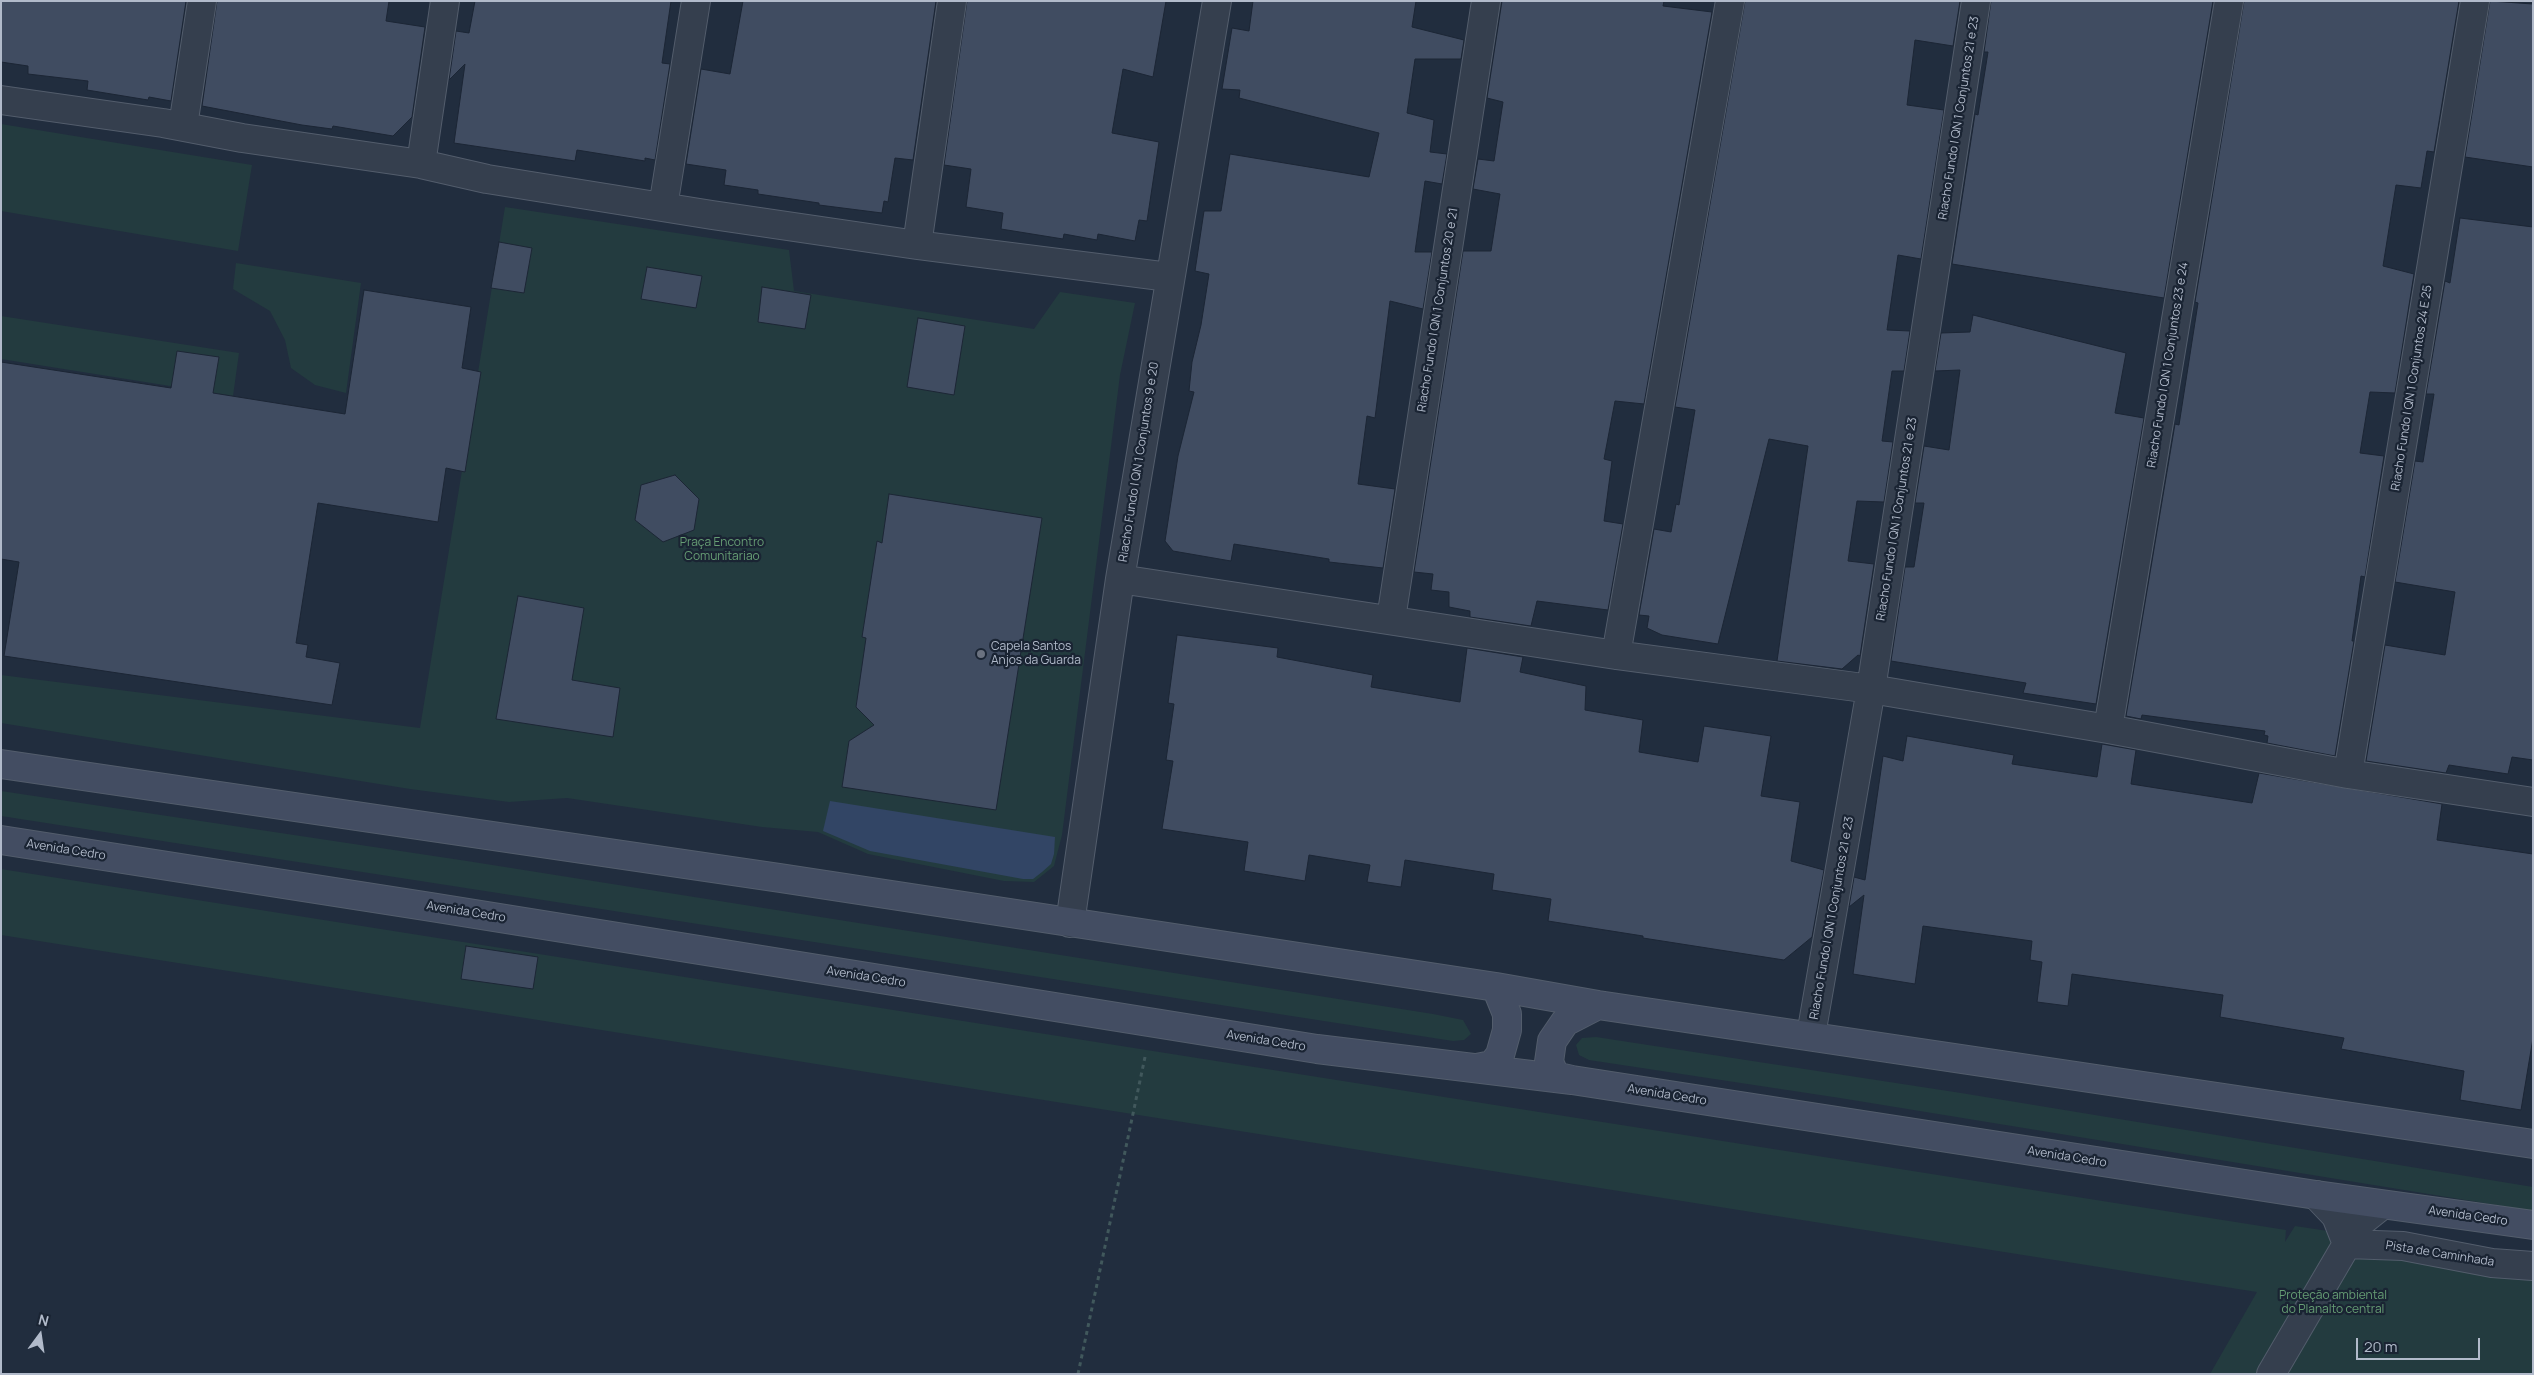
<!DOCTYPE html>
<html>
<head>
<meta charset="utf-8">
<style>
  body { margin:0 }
  #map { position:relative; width:2534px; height:1375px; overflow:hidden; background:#212d3e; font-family:Manrope,sans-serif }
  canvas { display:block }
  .frame { position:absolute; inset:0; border:2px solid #b1baca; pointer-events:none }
  .north { position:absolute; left:15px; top:1310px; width:50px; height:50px; -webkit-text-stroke:4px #1a2433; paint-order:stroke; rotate:14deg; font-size:14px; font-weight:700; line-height:20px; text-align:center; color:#b1baca }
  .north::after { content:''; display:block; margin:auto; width:18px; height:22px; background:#b1baca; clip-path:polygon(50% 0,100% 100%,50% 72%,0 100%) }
  .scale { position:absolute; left:2356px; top:1338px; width:124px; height:22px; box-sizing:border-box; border:2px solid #b1baca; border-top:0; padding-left:6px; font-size:15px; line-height:18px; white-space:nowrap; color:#b1baca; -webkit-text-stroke:4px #1a2433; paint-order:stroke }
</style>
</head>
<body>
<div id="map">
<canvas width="2534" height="1375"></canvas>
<div class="frame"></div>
<div class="north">N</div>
<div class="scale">20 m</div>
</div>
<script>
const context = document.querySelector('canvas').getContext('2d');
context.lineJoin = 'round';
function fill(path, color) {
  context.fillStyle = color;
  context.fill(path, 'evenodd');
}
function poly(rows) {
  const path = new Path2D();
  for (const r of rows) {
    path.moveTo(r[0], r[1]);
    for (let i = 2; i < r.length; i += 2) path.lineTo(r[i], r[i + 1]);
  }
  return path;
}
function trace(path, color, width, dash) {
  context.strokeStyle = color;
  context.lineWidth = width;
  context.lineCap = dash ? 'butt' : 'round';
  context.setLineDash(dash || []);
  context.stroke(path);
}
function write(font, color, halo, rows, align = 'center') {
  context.font = font + ' Manrope,sans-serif';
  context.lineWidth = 4.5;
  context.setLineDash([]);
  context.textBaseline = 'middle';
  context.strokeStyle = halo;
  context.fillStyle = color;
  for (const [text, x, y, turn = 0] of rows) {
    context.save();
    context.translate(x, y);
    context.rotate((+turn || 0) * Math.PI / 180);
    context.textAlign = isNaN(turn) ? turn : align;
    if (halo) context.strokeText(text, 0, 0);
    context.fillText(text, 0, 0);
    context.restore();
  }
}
fill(poly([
  [1,124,252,165,238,251,1,211],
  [505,207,789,250,794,291,1034,329,1060,292,1135,303,1120,375,1062,835,1054,866,1034,882,1004,881,868,854,818,832,762,827,567,798,509,802,410,789,1,723,1,675,420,728],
  [236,263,361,283,346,393,315,385,291,368,285,340,270,311,233,289],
  [1,316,239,353,233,396,1,359],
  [1,791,467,861,1433,1014,1463,1020,1471,1034,1464,1040,1453,1041,1,816],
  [1,869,2286,1230,2285,1242,2295,1226,2533,1262,2533,1374,2210,1374,2257,1292,1,935],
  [1596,1037,1961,1093,2533,1187,2533,1211,1840,1098,1589,1060,1579,1055,1576,1045,1582,1038]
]), '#233b3f');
fill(poly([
  [830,801,1055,837,1054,854,1051,864,1042,872,1033,879,1023,879,870,851,823,831]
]), '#324565');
const building = poly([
  [1,1,186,1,171,101,149,97,148,100,87,90,88,81,28,74,28,66,1,62,1,1],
  [217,1,389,1,386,21,425,27,412,117,393,136,333,126,332,129,302,125,202,106,217,1],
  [475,1,671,1,662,63,670,64,655,160,645,158,645,161,577,150,575,161,454,143,465,64,449,80,456,31,469,33,475,1],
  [743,1,936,1,913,160,895,158,888,202,884,201,882,213,819,205,819,203,758,194,758,190,724,185,726,170,686,164,701,69,730,74,743,1],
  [967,1,1166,1,1153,77,1123,69,1112,133,1159,142,1147,221,1139,220,1135,241,1098,234,1097,240,1064,234,1063,239,1001,229,1003,213,966,207,971,169,944,165,967,1],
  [1253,1,1416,1,1412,27,1464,40,1461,59,1415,59,1407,113,1434,120,1430,152,1447,154,1442,184,1425,181,1415,252,1432,252,1423,309,1390,301,1375,418,1367,416,1358,484,1395,489,1383,568,1329,562,1329,559,1234,544,1231,561,1173,551,1165,541,1178,456,1194,392,1189,391,1192,362,1201,325,1209,274,1195,271,1204,211,1221,211,1230,154,1369,177,1379,133,1239,98,1240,90,1222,89,1232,28,1249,31,1253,1],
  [1502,1,1664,1,1663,6,1712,12,1644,404,1615,401,1604,459,1612,461,1604,521,1623,524,1608,610,1537,601,1531,626,1470,617,1470,611,1449,607,1449,592,1431,590,1433,574,1414,572,1463,251,1491,251,1500,194,1473,189,1478,159,1494,161,1503,102,1487,98,1502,1],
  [1745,1,1960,1,1953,46,1915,40,1907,105,1944,110,1921,259,1898,255,1887,330,1910,331,1904,371,1892,371,1882,441,1893,442,1884,502,1857,501,1848,561,1874,564,1860,656,1858,655,1842,669,1777,661,1808,446,1769,439,1718,644,1662,635,1647,628,1649,616,1639,615,1654,529,1671,532,1676,504,1679,505,1695,410,1675,407,1745,1],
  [1991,1,2213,1,2164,298,1952,264,1975,114,1978,115,1988,52,1984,52,1991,1],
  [2244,1,2459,1,2434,152,2427,151,2421,188,2396,185,2383,266,2414,274,2395,393,2370,392,2360,453,2384,456,2365,577,2361,576,2352,641,2354,641,2335,756,2267,743,2268,736,2264,735,2265,731,2142,715,2141,719,2126,716,2175,424,2179,425,2198,303,2195,302,2244,1],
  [2490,1,2533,4,2533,167,2465,157,2490,1],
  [2460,218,2533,227,2533,760,2512,757,2508,774,2449,765,2446,773,2366,761,2385,645,2445,655,2455,592,2395,582,2415,461,2423,462,2434,394,2426,394,2445,281,2450,283,2460,218],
  [499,242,532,248,524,293,491,288,499,242],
  [647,267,702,276,696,308,641,299,647,267],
  [762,287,811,295,805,329,758,322,762,287],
  [364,290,471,307,462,368,481,372,465,472,446,468,438,522,318,503,296,643,308,645,306,657,340,663,332,705,4,656,19,562,1,559,1,362,171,388,177,351,219,357,213,393,345,414,364,290],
  [1973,315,2126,353,2115,413,2144,418,2096,704,2023,693,2026,683,1891,661,1905,567,1914,567,1924,503,1915,503,1924,446,1949,450,1960,370,1935,371,1941,333,1970,332,1973,315],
  [918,318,965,326,954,395,907,387,918,318],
  [675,475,699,499,694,530,663,542,635,520,641,485,675,475],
  [889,494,1042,518,996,810,842,787,849,741,874,725,856,707,866,638,862,637,877,541,882,543,889,494],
  [518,596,584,608,572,680,620,688,613,737,496,719,518,596],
  [1177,635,1278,648,1277,657,1373,675,1371,687,1460,702,1467,648,1523,657,1520,672,1586,686,1585,710,1643,720,1639,752,1698,762,1704,726,1771,736,1761,796,1800,802,1791,861,1824,870,1812,937,1784,960,1643,938,1643,936,1548,921,1551,899,1492,890,1494,874,1405,860,1401,887,1367,882,1370,865,1309,855,1305,881,1244,871,1248,842,1162,829,1173,761,1166,760,1174,704,1168,703,1177,635],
  [1907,736,2014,755,2012,764,2097,777,2102,744,2136,750,2131,784,2252,803,2259,773,2442,804,2437,840,2533,854,2533,1038,2521,1110,2460,1100,2464,1071,2341,1049,2344,1038,2220,1017,2223,995,2072,974,2068,1006,2037,1002,2042,962,2030,960,2032,941,1923,926,1915,984,1853,974,1864,895,1849,907,1854,877,1865,880,1883,756,1903,761,1907,736],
  [466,946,538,957,533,989,461,979,466,946]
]);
fill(building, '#404c61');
trace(building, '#1c2635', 1);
const street = poly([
  [1,100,163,123,242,138,421,164,487,179,712,215,917,245,1169,277],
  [183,126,202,1],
  [421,164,445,1],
  [663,207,696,1],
  [917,245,952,1],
  [1120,579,1616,655,1871,689,2108,729,2348,774,2533,802],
  [1391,619,1486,1],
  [1616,655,1730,1],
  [2108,729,2229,1],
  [2348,774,2475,1],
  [1070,923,1120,579,1217,1],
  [1811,1035,1871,689,1976,1],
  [2316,1195,2336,1216,2347,1244],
  [2347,1244,2403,1246,2492,1263,2533,1266],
  [2271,1374,2347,1244,2362,1221,2382,1205]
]);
const secondary = poly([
  [1,764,780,878,1496,987,1598,1005,2533,1144],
  [1,840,431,907,1317,1049,1572,1080,2316,1195,2533,1225],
  [1477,1068,1492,1065,1500,1055,1507,1030,1507,1014,1496,987],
  [1572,1080,1555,1076,1549,1062,1552,1041,1565,1022,1598,1005]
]);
trace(street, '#535d6c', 30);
trace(secondary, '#535d6c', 30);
trace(poly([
  [1078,1374,1145,1057]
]), '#41585c', 3, [4, 4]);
trace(street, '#353f4e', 28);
trace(secondary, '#434d62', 28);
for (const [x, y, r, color] of [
  [981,654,5,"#6b7280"]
]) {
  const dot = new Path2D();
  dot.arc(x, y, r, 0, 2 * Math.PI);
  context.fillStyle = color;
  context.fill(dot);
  trace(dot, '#1a2433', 2);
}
write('12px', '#b1baca', '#1a2433', [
  ["Riacho Fundo I QN 1 Conjuntos 21 e 23",1959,118,-81],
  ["Riacho Fundo I QN 1 Conjuntos 20 e 21",1438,310,-81],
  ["Riacho Fundo I QN 1 Conjuntos 23 e 24",2168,365,-81],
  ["Riacho Fundo I QN 1 Conjuntos 24 E 25",2412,388,-81],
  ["Riacho Fundo I QN 1 Conjuntos 9 e 20",1139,462,-81],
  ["Riacho Fundo I QN 1 Conjuntos 21 e 23",1897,519,-81],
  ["Avenida Cedro",66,850,9],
  ["Avenida Cedro",466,912,9],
  ["Riacho Fundo I QN 1 Conjuntos 21 e 23",1832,918,-80],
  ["Avenida Cedro",866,977,9],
  ["Avenida Cedro",1266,1041,9],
  ["Avenida Cedro",1667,1095,9],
  ["Avenida Cedro",2067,1157,9],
  ["Avenida Cedro",2468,1216,8],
  ["Pista de Caminhada",2440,1254,9]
]);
write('12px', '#669d74', '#1a2433', [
  ["Praça Encontro",722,543],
  ["Comunitariao",722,557],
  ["Proteção ambiental",2333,1296],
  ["do Planalto central",2333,1310]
]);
write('12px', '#b1baca', '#1a2433', [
  ["Capela Santos",991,647],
  ["Anjos da Guarda",991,661]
], 'left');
</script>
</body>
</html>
